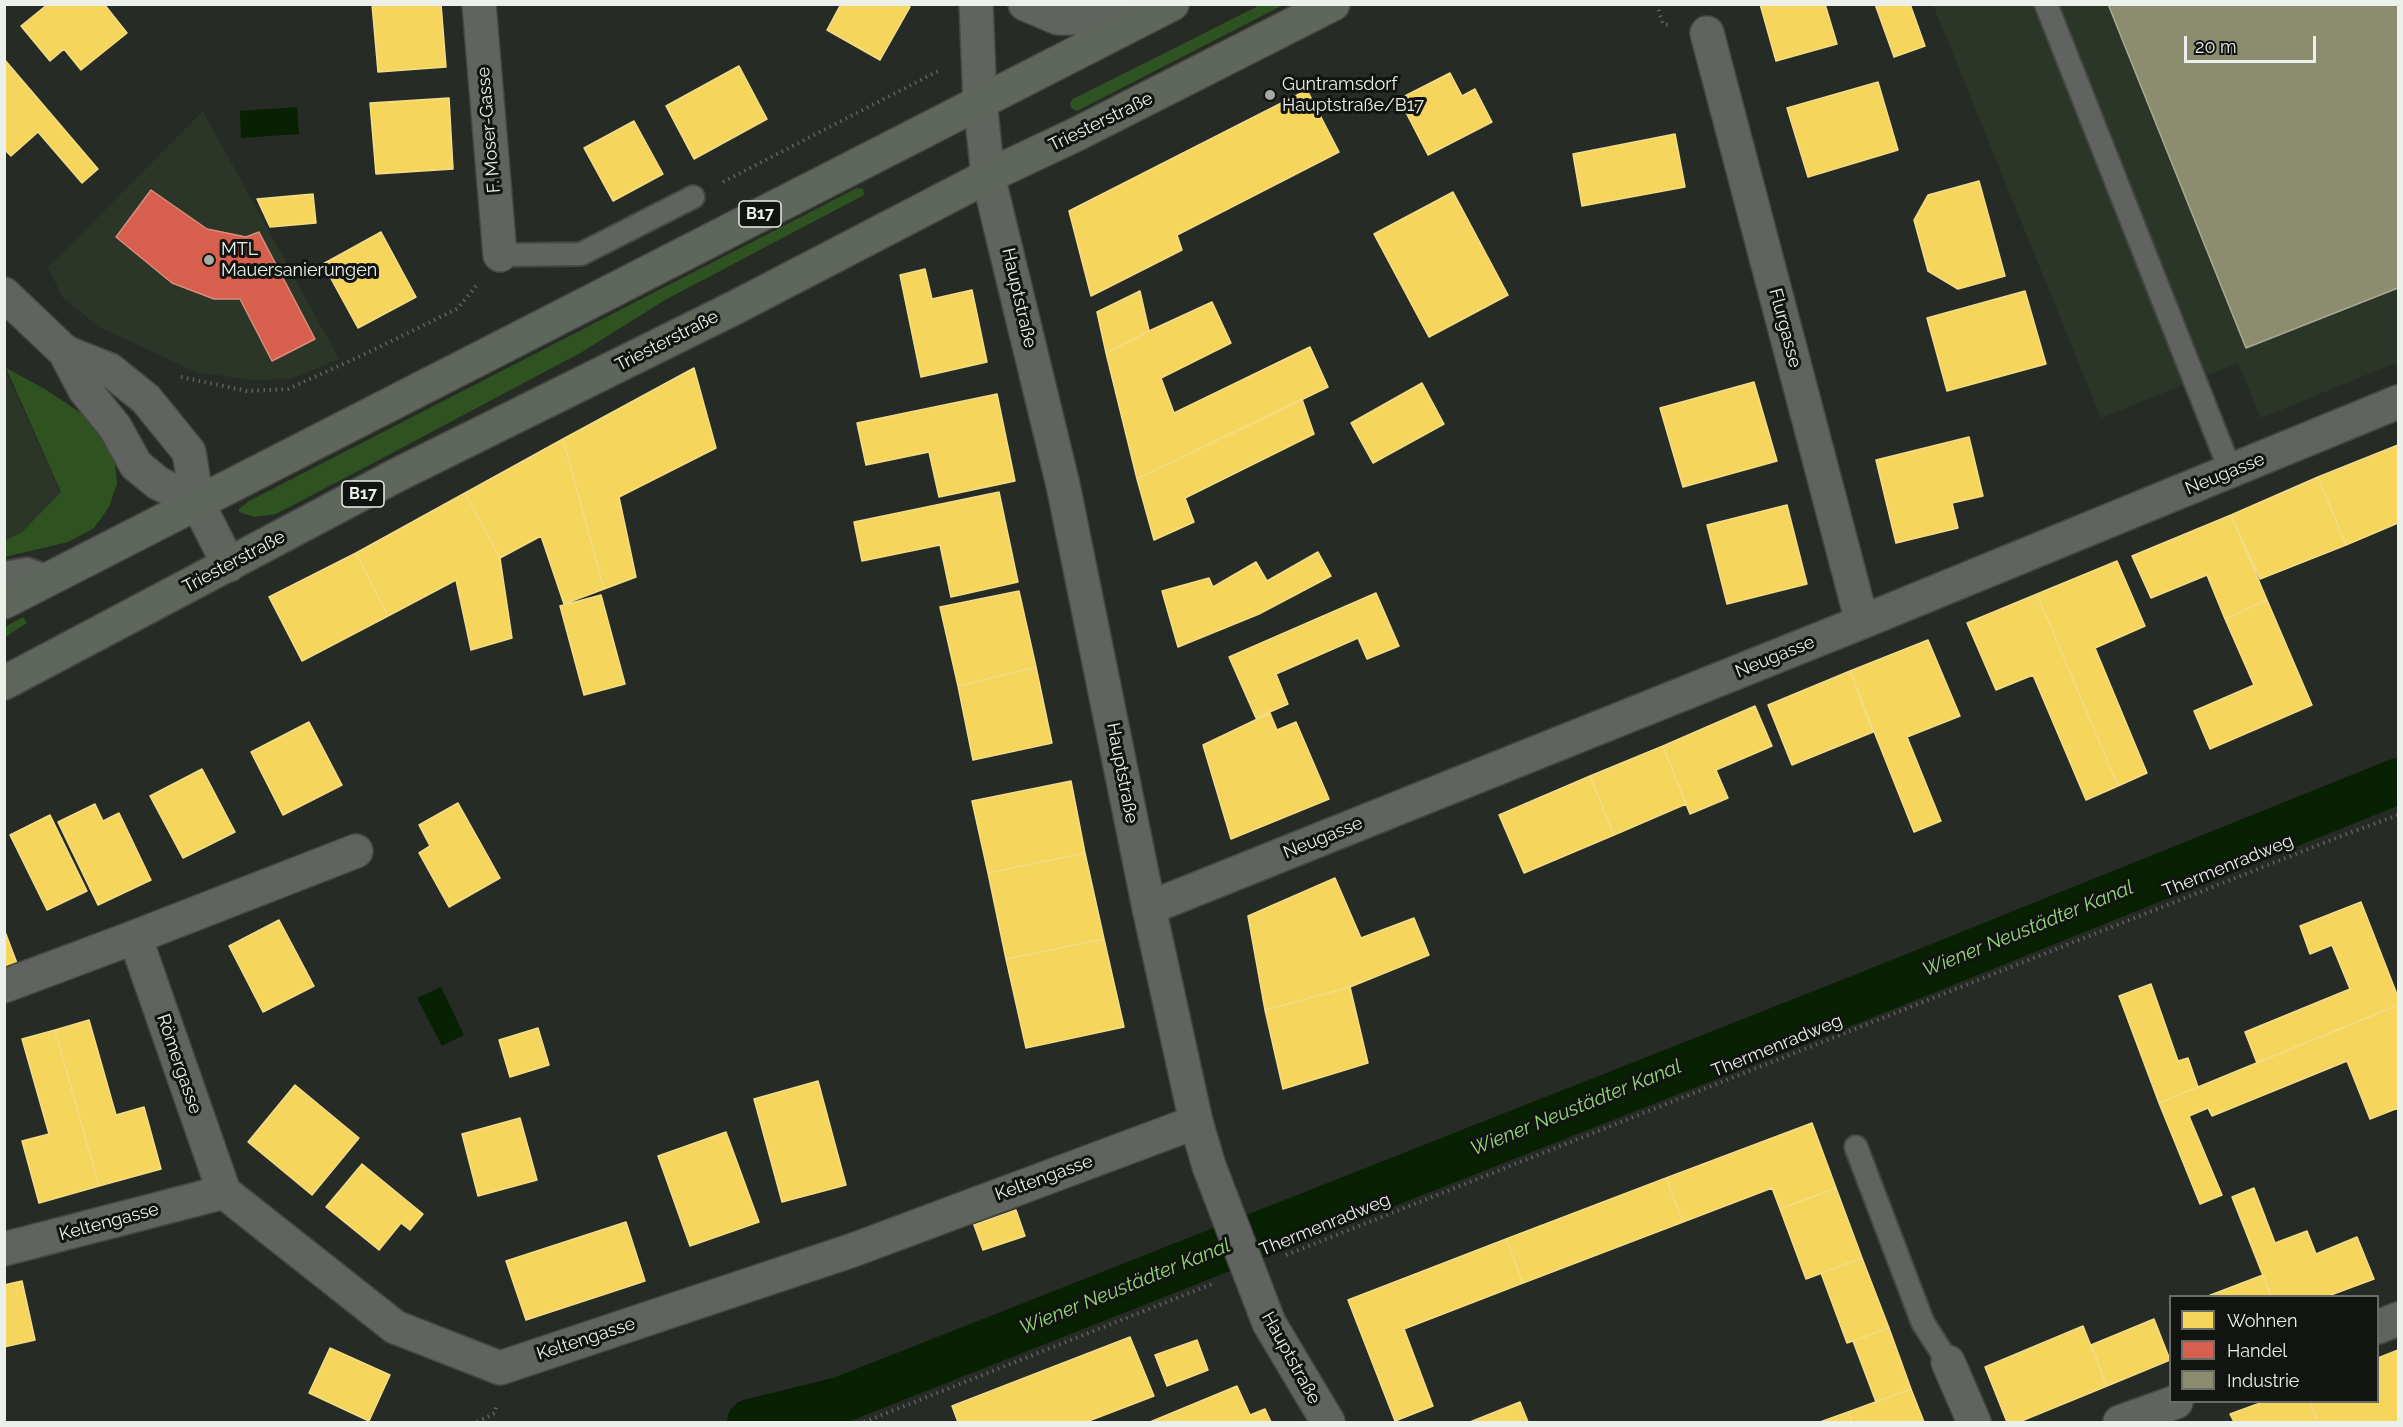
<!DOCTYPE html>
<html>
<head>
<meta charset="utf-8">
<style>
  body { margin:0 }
  #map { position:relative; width:2403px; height:1427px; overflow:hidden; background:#272b25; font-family:Raleway,sans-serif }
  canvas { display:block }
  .frame { position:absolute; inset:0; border:6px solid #ecf0ea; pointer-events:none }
  .legend { position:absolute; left:2169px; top:1295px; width:210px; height:108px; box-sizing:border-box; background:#111410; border:2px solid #696c67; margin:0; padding:8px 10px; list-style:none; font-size:18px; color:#ecf0ea }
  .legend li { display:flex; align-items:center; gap:12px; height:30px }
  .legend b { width:30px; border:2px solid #696c67 }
  .scale { position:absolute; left:2184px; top:36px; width:132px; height:27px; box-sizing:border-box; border:3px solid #ecf0ea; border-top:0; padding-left:8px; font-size:18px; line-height:21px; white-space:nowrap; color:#ecf0ea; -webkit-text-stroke:4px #111410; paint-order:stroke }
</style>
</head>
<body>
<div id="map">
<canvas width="2403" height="1427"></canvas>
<div class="frame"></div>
<ul class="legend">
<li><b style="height:16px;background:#f6d55c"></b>Wohnen</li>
<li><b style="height:16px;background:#d6604d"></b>Handel</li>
<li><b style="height:16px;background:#8c8c6e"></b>Industrie</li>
</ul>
<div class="scale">20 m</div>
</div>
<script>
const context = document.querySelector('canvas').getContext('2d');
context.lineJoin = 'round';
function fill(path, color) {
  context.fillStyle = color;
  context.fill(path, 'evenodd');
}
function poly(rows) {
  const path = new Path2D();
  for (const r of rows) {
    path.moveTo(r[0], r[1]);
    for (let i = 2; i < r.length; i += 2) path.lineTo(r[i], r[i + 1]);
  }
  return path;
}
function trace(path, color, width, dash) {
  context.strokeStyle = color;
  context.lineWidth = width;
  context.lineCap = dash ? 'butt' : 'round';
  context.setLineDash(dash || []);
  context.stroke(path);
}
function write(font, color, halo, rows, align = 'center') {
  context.font = font + ' Raleway,sans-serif';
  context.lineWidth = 6;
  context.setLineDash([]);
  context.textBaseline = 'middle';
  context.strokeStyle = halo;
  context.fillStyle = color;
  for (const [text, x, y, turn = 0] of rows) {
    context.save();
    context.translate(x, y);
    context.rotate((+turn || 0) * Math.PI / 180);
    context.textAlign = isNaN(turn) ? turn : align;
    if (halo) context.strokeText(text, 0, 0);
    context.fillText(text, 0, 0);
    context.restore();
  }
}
fill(poly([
  [1933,5,2398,5,2398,362,2261,418,2238,363,2101,418],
  [203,111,339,359,291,379,251,380,196,372,99,327,62,297,48,267],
  [4,367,61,493,22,532,5,540]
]), '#2b3528');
fill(poly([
  [1260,5,1283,5,1077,111,1071,108,1070,103,1073,99],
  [857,188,863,189,864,195,665,300,582,352,379,460,276,514,254,517,239,512,239,509,249,501],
  [6,368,45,389,88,418,103,437,115,463,117,484,109,507,94,528,68,542,5,557,5,540,22,532,61,492],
  [23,617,27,623,5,637,5,627]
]), '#2f5221');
fill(poly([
  [297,107,299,134,241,138,240,111],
  [441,987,464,1035,442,1046,417,998]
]), '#092103');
const homes = poly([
  [48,4,104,4,127,33,81,70,64,49,50,61,21,26,48,4],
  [372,4,441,4,446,67,378,72,372,4],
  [841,4,906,4,910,7,880,60,827,30,841,4],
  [1760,4,1825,4,1837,44,1776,61,1760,4],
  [1875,4,1910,4,1925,46,1894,57,1875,4],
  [4,59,98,169,82,183,38,132,11,156,4,149,4,59],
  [739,66,767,119,694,159,666,106,739,66],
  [1450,73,1462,96,1475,89,1492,122,1428,155,1399,99,1450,73],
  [1878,82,1898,150,1808,177,1787,108,1878,82],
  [1307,90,1339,152,1177,235,1182,250,1091,296,1069,211,1307,90],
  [449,98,453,169,376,174,370,103,449,98],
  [634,121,663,174,613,201,584,148,634,121],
  [1675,134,1685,187,1582,206,1573,154,1675,134],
  [1979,181,2005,276,1958,289,1928,271,1914,220,1928,195,1979,181],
  [1453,192,1508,295,1429,337,1374,234,1453,192],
  [313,194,316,223,270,227,257,199,313,194],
  [381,232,416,297,358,328,323,264,381,232],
  [925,269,932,299,972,290,987,362,921,377,900,275,925,269],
  [1140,291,1149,331,1106,353,1097,312,1140,291],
  [2025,291,2046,364,1947,391,1927,318,2025,291],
  [1212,302,1231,343,1161,378,1174,413,1310,347,1328,387,1137,479,1106,353,1149,331,1212,302],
  [694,368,716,448,619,497,636,577,604,589,563,439,694,368],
  [1754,382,1777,461,1683,487,1660,408,1754,382],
  [1422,383,1444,424,1373,463,1351,423,1422,383],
  [997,394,1015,481,939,497,929,452,866,465,857,423,997,394],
  [1302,399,1314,434,1185,498,1194,522,1154,540,1137,479,1302,399],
  [1969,437,1983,496,1952,503,1958,528,1896,543,1876,460,1969,437],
  [563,439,604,589,564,604,541,536,500,558,465,493,563,439],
  [2398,445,2398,523,2346,545,2318,477,2398,445],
  [2318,477,2346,545,2260,579,2231,515,2318,477],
  [999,492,1018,582,951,597,940,545,862,561,854,522,999,492],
  [465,493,500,558,512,638,471,650,456,580,388,616,356,553,465,493],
  [1787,505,1807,584,1727,604,1707,525,1787,505],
  [2231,515,2267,600,2225,619,2207,575,2151,598,2132,556,2231,515],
  [1318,552,1331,576,1259,614,1178,647,1162,591,1209,578,1213,587,1256,562,1267,581,1318,552],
  [356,553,388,616,302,661,269,597,356,553],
  [2117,561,2145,626,2095,648,2147,773,2118,786,2037,594,2117,561],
  [1019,591,1036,667,958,686,940,607,1019,591],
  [1376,593,1399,646,1367,659,1358,638,1276,674,1288,704,1256,718,1229,657,1376,593],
  [2037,594,2118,786,2086,800,2033,675,1996,690,1967,623,2037,594],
  [601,595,625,684,584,695,560,606,601,595],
  [2267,600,2312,705,2210,749,2194,711,2254,685,2225,619,2267,600],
  [1928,640,1960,716,1907,737,1941,821,1914,832,1850,671,1928,640],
  [1036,667,1052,743,973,760,958,686,1036,667],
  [1850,671,1873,732,1792,765,1768,705,1850,671],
  [1755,706,1772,746,1716,770,1728,798,1690,814,1663,746,1755,706],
  [1270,713,1277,730,1296,722,1329,799,1231,839,1203,745,1270,713],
  [309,722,342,785,283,815,251,752,309,722],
  [1663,746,1686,804,1614,835,1590,776,1663,746],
  [202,769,235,832,183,858,150,796,202,769],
  [1590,776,1614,835,1524,873,1499,815,1590,776],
  [1071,781,1085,853,988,873,972,801,1071,781],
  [458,803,500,878,449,907,419,853,430,846,419,825,458,803],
  [95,804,103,821,119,813,151,880,98,905,58,822,95,804],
  [50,815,87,891,47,910,10,835,50,815],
  [1085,853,1104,939,1006,959,988,873,1085,853],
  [1335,878,1361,938,1414,918,1429,955,1350,987,1265,1010,1248,916,1335,878],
  [2361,902,2398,997,2398,1005,2257,1063,2245,1032,2350,989,2332,945,2310,954,2300,926,2361,902],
  [279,920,314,986,263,1012,229,946,279,920],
  [4,929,18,966,4,971,4,929],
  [1104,939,1124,1027,1026,1048,1006,959,1104,939],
  [2151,984,2178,1061,2188,1058,2198,1087,2159,1103,2119,996,2151,984],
  [1350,987,1368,1063,1283,1089,1265,1010,1350,987],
  [2398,1005,2398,1110,2398,1108,2370,1119,2347,1061,2212,1116,2208,1108,2189,1116,2222,1195,2200,1204,2159,1103,2398,1005],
  [89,1020,116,1115,144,1107,161,1169,99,1186,55,1030,89,1020],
  [538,1028,549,1065,510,1077,499,1040,538,1028],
  [55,1030,99,1186,39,1203,22,1141,49,1134,22,1039,55,1030],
  [818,1081,846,1185,782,1202,754,1099,818,1081],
  [295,1085,359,1138,312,1195,248,1142,295,1085],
  [520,1118,537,1180,478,1196,462,1134,520,1118],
  [1812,1123,1836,1188,1780,1209,1772,1188,1683,1222,1666,1178,1812,1123],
  [726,1132,759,1222,690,1246,658,1156,726,1132],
  [362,1164,423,1214,410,1230,401,1223,379,1250,326,1207,362,1164],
  [1666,1178,1683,1222,1523,1283,1506,1239,1666,1178],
  [1836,1188,1862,1258,1806,1279,1780,1209,1836,1188],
  [2254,1188,2275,1243,2307,1231,2316,1254,2357,1237,2374,1279,2328,1296,2271,1296,2232,1197,2254,1188],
  [1016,1210,1025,1236,983,1250,974,1225,1016,1210],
  [626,1222,645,1281,526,1320,506,1261,626,1222],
  [1506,1239,1523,1283,1404,1329,1433,1406,1395,1421,1348,1300,1506,1239],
  [1862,1258,1889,1328,1847,1343,1821,1273,1862,1258],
  [2263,1275,2271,1296,2208,1296,2263,1275],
  [22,1281,35,1340,4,1347,4,1285,22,1281],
  [2154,1319,2170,1360,2107,1386,2091,1345,2154,1319],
  [2083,1326,2107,1386,2019,1422,2007,1422,1985,1367,2083,1326],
  [1889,1328,1911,1389,1876,1402,1853,1341,1889,1328],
  [1130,1337,1154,1396,1086,1422,958,1422,952,1406,1130,1337],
  [1197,1340,1208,1370,1167,1386,1155,1355,1197,1340],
  [330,1348,390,1375,369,1421,309,1393,330,1348],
  [2398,1350,2398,1422,2318,1422,2310,1402,2378,1402,2378,1358,2398,1350],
  [1237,1386,1250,1415,1265,1409,1271,1422,1150,1422,1237,1386],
  [1911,1389,1924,1422,1852,1422,1848,1412,1911,1389],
  [1520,1402,1528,1422,1470,1422,1520,1402],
  [2263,1402,2310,1402,2318,1422,2234,1422,2230,1414,2263,1402],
  [1848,1412,1852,1422,1820,1422,1848,1412]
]);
fill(homes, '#f6d55c');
trace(homes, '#f3dd87', 1.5);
const shops = poly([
  [151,190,207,229,246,237,259,232,315,339,272,361,240,299,214,299,172,283,116,237,151,190]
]);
fill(shops, '#d6604d');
trace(shops, '#dd8b7c', 1.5);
const industry = poly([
  [2108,4,2398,4,2398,288,2246,348,2108,4]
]);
fill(industry, '#8c8c6e');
trace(industry, '#a9aa93', 1.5);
trace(poly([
  [750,1422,843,1399,1864,996,2398,781]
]), '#092103', 46);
const service = poly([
  [2046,4,2231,472],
  [500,255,581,254,693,197],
  [4,573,27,569,51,578],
  [1856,1147,1923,1323,1948,1362]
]);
const minor = poly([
  [479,4,500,255],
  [1707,33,1862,622],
  [1149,908,1862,622,2398,402],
  [135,937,356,851],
  [4,986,135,937,224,1192],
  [4,1249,224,1192,395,1327,500,1368,853,1250,1196,1122],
  [2378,1327,2398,1319],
  [1948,1362,1974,1422],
  [2120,1422,2176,1402]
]);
const tertiary = poly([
  [976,4,980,102,988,176,1063,485,1149,908,1196,1122,1209,1166],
  [1025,4,1058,18,1142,18],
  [4,294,65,352,85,390,115,427,136,465,158,483,197,502],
  [65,352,110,370,146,399,189,452,197,502,229,565],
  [1269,1323,1328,1422]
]);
const primary = poly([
  [4,602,1172,4],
  [4,683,397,475,736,307,988,176,1077,134,1333,4]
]);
trace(service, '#444743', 26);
trace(minor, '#444743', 36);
trace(tertiary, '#444743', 36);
trace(primary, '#444743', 36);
trace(poly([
  [1657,4,1663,24,1669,25],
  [723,182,940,70],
  [181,377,247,391,288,389,365,354,457,309,476,286],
  [1286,1255,2336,838,2398,815],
  [477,1422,495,1413,496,1407],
  [864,1422,1212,1284]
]), '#5f625e', 4, [1.5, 4.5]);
trace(service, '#616360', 22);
trace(minor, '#616360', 33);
trace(tertiary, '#616360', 33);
trace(primary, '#5f665c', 33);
const tertiaryBridge = poly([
  [1209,1166,1269,1323]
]);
trace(tertiaryBridge, '#444743', 36, []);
trace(tertiaryBridge, '#616360', 33);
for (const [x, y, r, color] of [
  [1270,95,6,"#a7aba5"],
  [209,260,6,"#a7aba5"]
]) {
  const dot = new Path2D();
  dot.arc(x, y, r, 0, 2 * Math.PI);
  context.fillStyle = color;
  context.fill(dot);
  trace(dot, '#111410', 2);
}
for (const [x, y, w] of [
  [760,214,42],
  [363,494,42]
]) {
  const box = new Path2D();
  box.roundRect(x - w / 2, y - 13, w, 26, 4.5);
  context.fillStyle = '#111410';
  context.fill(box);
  trace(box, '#ecf0ea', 1.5);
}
write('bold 16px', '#ecf0ea', null, [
  ["B17",760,214],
  ["B17",363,494]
]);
write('18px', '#ecf0ea', '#111410', [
  ["Guntramsdorf",1282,85],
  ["Hauptstraße/B17",1282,106],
  ["MTL",221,250],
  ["Mauersanierungen",221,271]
], 'left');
write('18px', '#ecf0ea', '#111410', [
  ["Triesterstraße",1101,122,-26],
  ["F. Moser-Gasse",489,130,-95],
  ["Hauptstraße",1019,298,77],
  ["Flurgasse",1785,328,75],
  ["Triesterstraße",667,341,-27],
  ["Neugasse",2225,474,-22],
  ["Triesterstraße",234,562,-28],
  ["Neugasse",1775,657,-22],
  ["Hauptstraße",1122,773,79],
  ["Neugasse",1323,838,-22],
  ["Thermenradweg",2228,866,-22],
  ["Thermenradweg",1777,1046,-22],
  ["Römergasse",179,1064,71],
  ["Keltengasse",1044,1178,-20],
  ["Keltengasse",109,1222,-15],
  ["Thermenradweg",1325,1225,-22],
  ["Keltengasse",586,1339,-18],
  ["Hauptstraße",1291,1358,61]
]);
write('italic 20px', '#93d979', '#111410', [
  ["Wiener Neustädter Kanal",2028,929,-22],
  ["Wiener Neustädter Kanal",1576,1108,-22],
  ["Wiener Neustädter Kanal",1125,1287,-22]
]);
</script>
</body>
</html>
